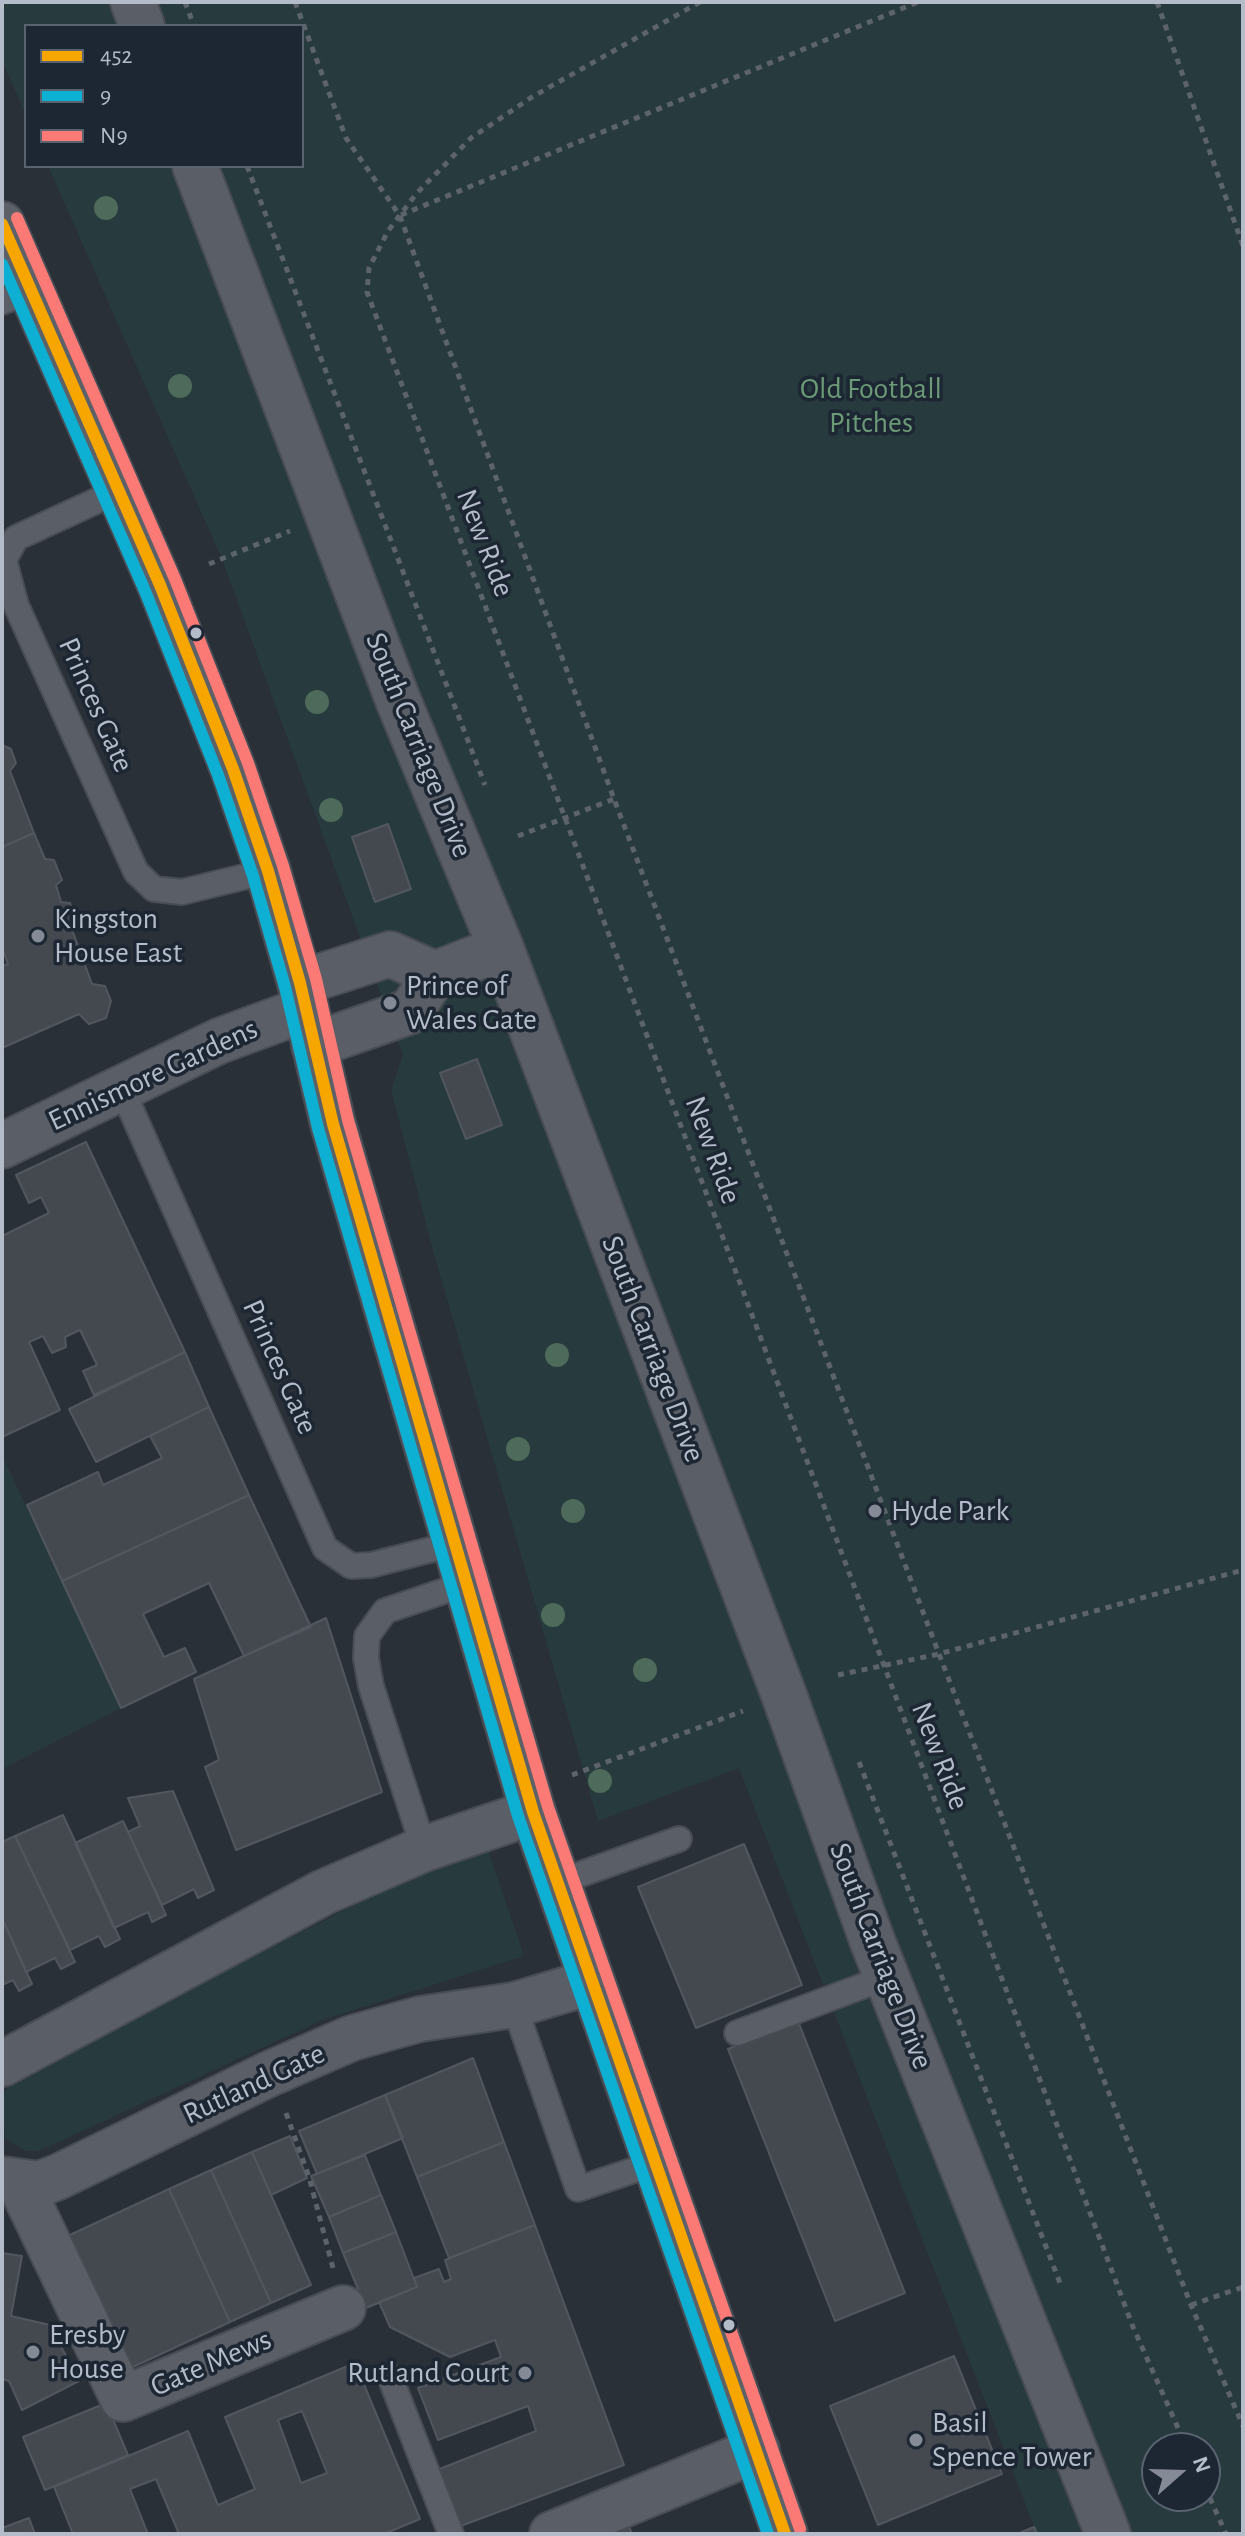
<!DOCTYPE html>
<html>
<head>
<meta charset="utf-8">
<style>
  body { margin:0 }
  #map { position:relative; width:1245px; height:2536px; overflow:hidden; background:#2a3038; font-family:"Alegreya Sans",sans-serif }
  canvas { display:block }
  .frame { position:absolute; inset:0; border:4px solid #b4bcc9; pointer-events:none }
  .legend { position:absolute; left:24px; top:24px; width:280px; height:144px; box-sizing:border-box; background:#1d2633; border:2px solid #59626f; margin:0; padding:10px 14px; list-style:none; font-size:24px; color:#b4bcc9 }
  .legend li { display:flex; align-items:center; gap:16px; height:40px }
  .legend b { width:40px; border:2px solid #59626f }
  .north { position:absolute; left:1141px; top:2432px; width:80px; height:80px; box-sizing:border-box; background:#1d2633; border:2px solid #59626f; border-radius:50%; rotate:70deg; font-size:22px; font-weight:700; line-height:32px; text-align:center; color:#b4bcc9 }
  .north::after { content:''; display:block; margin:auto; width:28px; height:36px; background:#848b96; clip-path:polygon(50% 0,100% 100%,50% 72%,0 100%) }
</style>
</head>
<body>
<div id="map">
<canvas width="1245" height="2536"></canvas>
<div class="frame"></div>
<ul class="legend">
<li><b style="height:10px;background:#f7a600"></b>452</li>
<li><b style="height:10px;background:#0dafd3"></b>9</li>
<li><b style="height:10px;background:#fc7a76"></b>N9</li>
</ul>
<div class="north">N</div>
</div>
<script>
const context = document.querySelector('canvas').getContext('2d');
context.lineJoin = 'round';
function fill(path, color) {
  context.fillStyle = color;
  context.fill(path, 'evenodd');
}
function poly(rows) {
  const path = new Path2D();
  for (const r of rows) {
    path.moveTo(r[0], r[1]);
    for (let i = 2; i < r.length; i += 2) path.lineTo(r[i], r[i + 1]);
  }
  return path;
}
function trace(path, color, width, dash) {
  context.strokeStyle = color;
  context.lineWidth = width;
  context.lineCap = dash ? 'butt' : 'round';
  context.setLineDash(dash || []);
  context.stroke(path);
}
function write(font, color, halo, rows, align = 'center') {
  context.font = font + ' "Alegreya Sans",sans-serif';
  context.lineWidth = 7;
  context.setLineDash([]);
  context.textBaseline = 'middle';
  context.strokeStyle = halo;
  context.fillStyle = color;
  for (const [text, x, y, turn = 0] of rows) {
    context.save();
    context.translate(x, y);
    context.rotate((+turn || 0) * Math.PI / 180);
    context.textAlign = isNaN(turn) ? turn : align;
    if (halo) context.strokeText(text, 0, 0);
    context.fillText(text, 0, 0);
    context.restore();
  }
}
fill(poly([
  [2,2,1243,2,1243,2534,1037,2534,739,1768,598,1821,434,1254,391,1090,403,1055,222,559,48,166,302,166,302,26,26,26,26,115,2,61],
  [1157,2448,1205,2448,1205,2496,1157,2496],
  [2,1455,121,1708,2,1769],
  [484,1838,524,1956,322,2020,39,2151,26,2151,5,2138,2,2094,17,2078]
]), '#273a3e');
const building = poly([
  [2,745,11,749,16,763,10,771,34,833,2,847,2,745],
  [388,824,411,889,375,902,352,837,388,824],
  [34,833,45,859,54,860,62,880,56,885,61,902,70,903,76,918,70,924,92,984,105,986,111,1001,106,1018,89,1024,79,1014,2,1048,2,966,8,964,2,948,2,847,34,833],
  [477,1059,502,1125,466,1139,440,1073,477,1059],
  [86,1142,185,1352,94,1395,83,1371,97,1365,80,1330,65,1337,66,1347,52,1353,43,1336,29,1342,60,1410,2,1437,2,1236,49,1213,41,1197,29,1203,16,1175,86,1142],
  [185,1352,209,1407,96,1462,69,1409,185,1352],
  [209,1407,249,1495,62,1581,27,1505,98,1472,103,1485,162,1458,150,1436,209,1407],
  [249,1495,311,1627,244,1656,209,1583,143,1614,164,1657,185,1648,196,1672,121,1708,62,1581,249,1495],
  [326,1618,382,1792,236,1850,205,1767,219,1760,194,1679,326,1618],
  [173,1791,214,1890,198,1898,194,1889,162,1905,128,1832,140,1826,128,1798,173,1791],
  [63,1815,120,1939,105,1947,99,1936,70,1950,15,1836,63,1815],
  [123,1821,166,1915,152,1922,148,1912,114,1928,75,1843,123,1821],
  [15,1836,75,1962,61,1969,55,1958,26,1972,2,1918,2,1842,15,1836],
  [744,1844,802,1985,696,2028,638,1887,744,1844],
  [2,1918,32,1984,19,1991,13,1980,2,1985,2,1918],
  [798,2021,905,2293,835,2321,728,2049,798,2021],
  [473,2058,504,2142,417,2177,385,2095,473,2058],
  [385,2095,403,2138,317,2174,299,2131,385,2095],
  [290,2136,307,2178,271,2195,252,2152,290,2136],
  [504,2142,535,2225,449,2258,417,2177,504,2142],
  [252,2152,311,2285,271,2303,211,2170,252,2152],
  [365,2155,381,2195,329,2217,311,2176,365,2155],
  [211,2170,271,2303,230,2322,169,2189,211,2170],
  [169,2189,230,2322,120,2373,59,2240,169,2189],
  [381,2195,396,2232,343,2253,329,2217,381,2195],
  [535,2225,624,2465,458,2527,437,2470,536,2431,528,2406,438,2440,418,2388,501,2357,495,2340,450,2357,390,2327,379,2302,417,2287,414,2278,439,2269,444,2282,451,2279,445,2260,535,2225],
  [396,2232,417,2287,366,2308,343,2253,396,2232],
  [2,2253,22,2256,11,2316,50,2325,79,2381,22,2410,9,2381,2,2379,2,2253],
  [954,2356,1002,2474,878,2525,830,2406,954,2356],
  [355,2363,420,2519,384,2534,179,2534,156,2479,130,2489,148,2534,73,2534,54,2487,188,2431,218,2505,255,2489,225,2417,355,2363],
  [302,2411,327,2473,301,2483,278,2420,302,2411],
  [106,2403,128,2455,45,2490,23,2437,106,2403],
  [29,2518,35,2534,2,2534,2,2528,29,2518],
  [627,2522,632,2534,598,2534,627,2522],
  [1034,2527,1037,2534,1017,2534,1034,2527]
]);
fill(building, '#444950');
trace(building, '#52575f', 2);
const lane = poly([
  [2,302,33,290],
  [120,490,16,538,4,560,16,605,136,872,154,889,182,892,268,871],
  [121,1087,325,1548,351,1566,371,1565,453,1544],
  [424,1849,371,1686,366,1658,367,1636,385,1611,465,1584],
  [556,1883,679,1839],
  [514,2005,578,2189,655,2163],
  [737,2033,887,1977],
  [390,2377,451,2534]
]);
const street = poly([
  [133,2,142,26],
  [195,166,398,700,501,948,784,1695,872,1940,1108,2534],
  [300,983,390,954,435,974],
  [314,1045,411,1011,435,974,501,948],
  [2,1146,219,1041,306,1009],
  [2,2064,324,1892,424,1849,533,1812],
  [2,2179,39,2184,58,2177,269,2074,352,2038,420,2019,514,2005,591,1982],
  [20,2184,123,2399,343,2308],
  [552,2534,757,2450]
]);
const primary = poly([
  [2,224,160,585,233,769,268,871,300,983,333,1124,533,1812,785,2534]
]);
trace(lane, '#484c53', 28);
trace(street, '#484c53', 48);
trace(primary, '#484c55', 48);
trace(poly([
  [185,2,194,26],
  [295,2,346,138,400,216,614,799,939,1654,1191,2305,1243,2426],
  [700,2,532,97,471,138,416,194,388,231,369,268,367,292,1133,2327,1187,2448],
  [1157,2,1243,246],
  [247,166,485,785],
  [401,215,918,2],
  [209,564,290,531],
  [518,836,614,799],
  [838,1675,939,1654,1243,1570],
  [859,1762,1060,2283],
  [572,1775,743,1711],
  [286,2113,309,2177,333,2268],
  [1191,2305,1243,2287],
  [1205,2487,1226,2534]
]), '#5d636a', 5, [6, 6]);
trace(lane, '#5a5e66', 24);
trace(street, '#5a5e66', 44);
trace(primary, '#5c6168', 44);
trace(poly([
  [2,224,160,585,233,769,268,871,300,983,333,1124,533,1812,785,2534]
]), '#f7a600', 12);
trace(poly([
  [2,264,145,591,218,775,253,876,285,987,318,1128,518,1816,768,2534]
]), '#0dafd3', 12);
trace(poly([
  [17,218,175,579,248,763,283,866,316,979,348,1120,548,1807,800,2529]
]), '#fc7a76', 12);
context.fillStyle = '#4e6a5a';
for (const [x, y] of [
  [106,208],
  [180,386],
  [317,702],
  [331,810],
  [557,1355],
  [518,1449],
  [573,1511],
  [553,1615],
  [645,1670],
  [600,1781]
]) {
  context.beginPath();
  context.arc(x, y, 12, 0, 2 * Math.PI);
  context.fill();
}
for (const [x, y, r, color] of [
  [196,633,7,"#b4bcc9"],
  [38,936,8,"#848b96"],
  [390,1003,8,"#848b96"],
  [875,1511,8,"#848b96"],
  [729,2325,7,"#b4bcc9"],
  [33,2352,8,"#848b96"],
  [525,2373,8,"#848b96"],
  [916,2440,8,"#848b96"]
]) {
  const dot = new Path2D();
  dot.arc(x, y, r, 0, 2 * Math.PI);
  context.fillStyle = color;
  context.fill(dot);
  trace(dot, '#1d2633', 3);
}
write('30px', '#6b9a76', '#1d2633', [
  ["Old Football",871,389],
  ["Pitches",871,423]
]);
write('30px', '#b4bcc9', '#1d2633', [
  ["New Ride",485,543,69],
  ["Princes Gate",96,705,66],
  ["South Carriage Drive",419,745,68],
  ["Ennismore Gardens",153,1075,-25],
  ["New Ride",713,1150,70],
  ["South Carriage Drive",653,1349,69],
  ["Princes Gate",280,1367,66],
  ["New Ride",940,1756,69],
  ["South Carriage Drive",881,1956,69],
  ["Rutland Gate",254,2084,-25],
  ["Gate Mews",211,2363,-23]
]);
write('30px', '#b4bcc9', '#1d2633', [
  ["Kingston",54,919],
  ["House East",54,953],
  ["Prince of",406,986],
  ["Wales Gate",406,1020],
  ["Hyde Park",891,1511],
  ["Eresby",49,2335],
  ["House",49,2369],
  ["Rutland Court",509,2373,"right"],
  ["Basil",932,2423],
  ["Spence Tower",932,2457]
], 'left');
</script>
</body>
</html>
